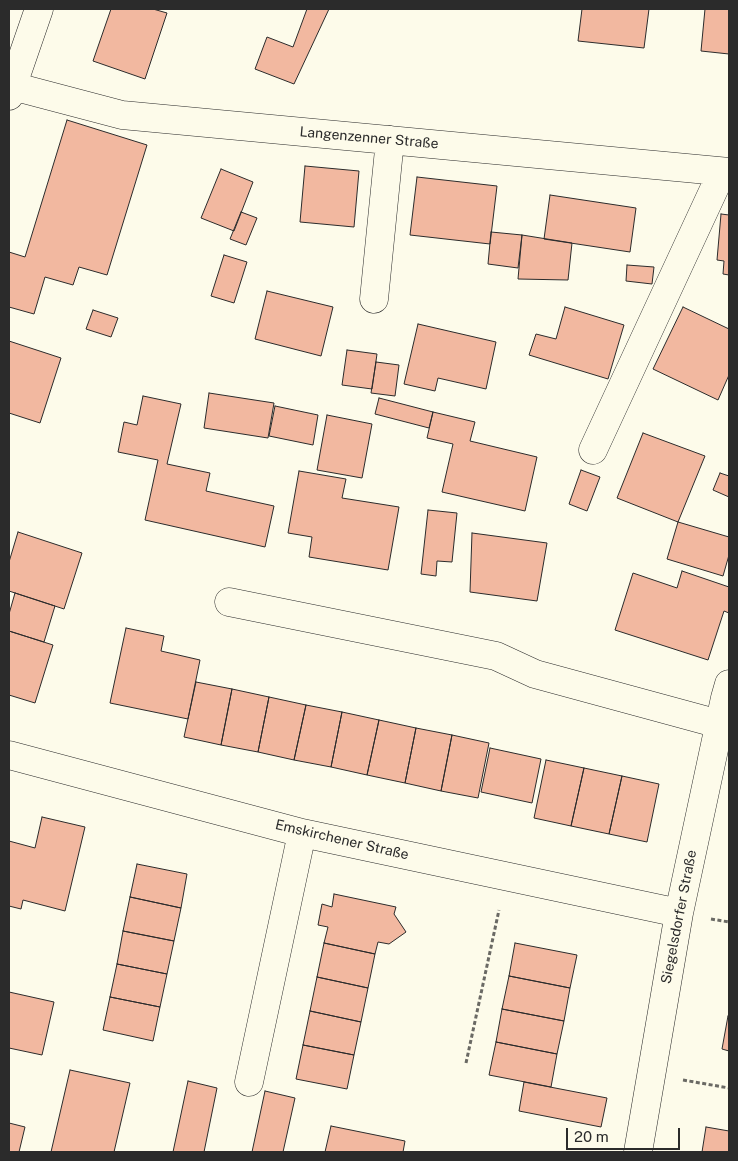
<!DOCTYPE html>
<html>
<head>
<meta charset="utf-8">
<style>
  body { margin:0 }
  #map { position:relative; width:738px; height:1161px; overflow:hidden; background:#fdfbea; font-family:"Public Sans",sans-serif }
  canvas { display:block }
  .frame { position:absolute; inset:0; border:10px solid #2b2b2b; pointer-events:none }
  .scale { position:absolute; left:566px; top:1128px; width:114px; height:22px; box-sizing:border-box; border:2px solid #2b2b2b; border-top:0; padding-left:6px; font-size:15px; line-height:18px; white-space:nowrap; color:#2b2b2b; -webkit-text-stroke:4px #fdfbea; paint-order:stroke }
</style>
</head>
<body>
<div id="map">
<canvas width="738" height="1161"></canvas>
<div class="frame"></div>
<div class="scale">20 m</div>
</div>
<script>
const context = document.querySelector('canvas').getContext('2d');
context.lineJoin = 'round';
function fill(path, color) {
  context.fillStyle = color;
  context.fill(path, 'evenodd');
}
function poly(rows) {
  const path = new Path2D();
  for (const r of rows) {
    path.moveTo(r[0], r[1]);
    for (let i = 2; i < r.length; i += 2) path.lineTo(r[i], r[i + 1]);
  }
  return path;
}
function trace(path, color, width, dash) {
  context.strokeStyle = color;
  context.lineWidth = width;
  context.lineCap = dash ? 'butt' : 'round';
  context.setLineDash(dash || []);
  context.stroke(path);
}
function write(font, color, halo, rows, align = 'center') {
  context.font = font + ' "Public Sans",sans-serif';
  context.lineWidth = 4;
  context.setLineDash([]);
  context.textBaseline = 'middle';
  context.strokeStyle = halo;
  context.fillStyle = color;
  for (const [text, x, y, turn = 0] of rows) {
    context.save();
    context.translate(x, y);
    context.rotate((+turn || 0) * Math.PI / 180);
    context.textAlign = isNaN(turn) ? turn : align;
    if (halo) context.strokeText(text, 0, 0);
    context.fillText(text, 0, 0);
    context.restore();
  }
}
const building = poly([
  [111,9,153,9,167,13,145,79,93,61,111,9],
  [307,9,329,9,294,84,255,69,267,37,293,47,307,9],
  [582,9,649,9,644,48,578,41,582,9],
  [705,9,729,9,729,54,701,51,705,9],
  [67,120,147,145,107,275,79,267,73,285,45,277,34,314,9,307,9,252,25,257,67,120],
  [305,166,359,171,354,227,300,222,305,166],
  [221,169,253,182,234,231,201,218,221,169],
  [417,177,497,186,490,244,410,235,417,177],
  [550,195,636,208,630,252,544,239,550,195],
  [241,212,257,218,246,245,230,239,241,212],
  [721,214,729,215,729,275,723,274,724,261,717,260,721,214],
  [491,232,522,235,518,268,488,264,491,232],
  [522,235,572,243,568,280,518,279,522,235],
  [224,255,247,262,234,303,211,296,224,255],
  [627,265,654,267,652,284,626,281,627,265],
  [267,291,333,307,321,356,255,339,267,291],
  [565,307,624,325,608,379,529,355,536,334,556,339,565,307],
  [683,307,729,329,729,375,718,400,653,369,683,307],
  [93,310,118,318,111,337,86,329,93,310],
  [418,324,496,342,486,389,438,378,435,391,404,384,418,324],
  [9,341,61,358,40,423,9,413,9,341],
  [347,350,377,354,372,389,342,385,347,350],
  [376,362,399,365,395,396,371,393,376,362],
  [209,393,274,403,268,438,204,428,209,393],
  [143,396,181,404,167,464,210,473,206,491,274,506,265,547,145,520,158,460,118,452,124,422,137,425,143,396],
  [379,398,433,412,429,428,375,414,379,398],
  [275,406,318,415,313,445,269,436,275,406],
  [433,412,475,422,470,441,537,457,525,511,442,492,453,444,427,438,433,412],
  [327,415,372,424,362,478,317,470,327,415],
  [643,433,705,456,678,522,617,498,643,433],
  [581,470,600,477,587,511,569,504,581,470],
  [299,471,346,479,342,498,399,507,388,570,309,557,312,537,288,533,299,471],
  [720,473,729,476,729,497,713,490,720,473],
  [428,510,457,513,452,562,437,561,436,576,421,574,428,510],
  [678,522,729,537,729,555,723,576,667,559,678,522],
  [18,532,82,553,64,609,9,591,9,562,18,532],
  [472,533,547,543,537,601,470,592,472,533],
  [682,571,729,587,729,613,724,611,708,660,615,630,633,573,677,588,682,571],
  [15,593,55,606,44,642,9,631,9,614,15,593],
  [126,628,164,636,161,651,200,660,188,719,110,703,126,628],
  [9,631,53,645,35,703,9,695,9,631],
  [196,682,232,689,221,745,184,737,196,682],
  [232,689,269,697,258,752,221,745,232,689],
  [269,697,306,705,294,760,258,752,269,697],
  [306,705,342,712,331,767,294,760,306,705],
  [342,712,379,720,367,775,331,767,342,712],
  [379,720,416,728,405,783,367,775,379,720],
  [416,728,452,735,441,791,405,783,416,728],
  [452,735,489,743,478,798,441,791,452,735],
  [490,748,541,759,532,803,481,792,490,748],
  [546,760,584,768,571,826,534,818,546,760],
  [584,768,622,776,609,834,571,826,584,768],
  [622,776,659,784,647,842,609,834,622,776],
  [42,817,85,827,65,911,23,900,21,909,9,906,9,841,35,848,42,817],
  [137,864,187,874,181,908,130,897,137,864],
  [334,894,396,907,394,914,406,932,389,944,378,942,375,954,324,943,328,927,318,925,322,904,332,907,334,894],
  [130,897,181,908,174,941,123,931,130,897],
  [123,931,174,941,167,974,117,964,123,931],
  [324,943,375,954,368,988,317,977,324,943],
  [515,943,577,955,570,988,509,976,515,943],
  [117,964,167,974,160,1007,110,997,117,964],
  [509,976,570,988,564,1021,502,1009,509,976],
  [317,977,368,988,361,1022,310,1011,317,977],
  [9,992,54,1002,42,1055,9,1048,9,992],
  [110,997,160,1007,153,1041,103,1030,110,997],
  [502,1009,564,1021,557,1054,496,1042,502,1009],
  [310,1011,361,1022,354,1055,303,1045,310,1011],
  [728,1016,729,1016,729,1051,722,1049,728,1016],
  [496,1042,557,1054,551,1087,489,1075,496,1042],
  [303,1045,354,1055,347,1089,296,1079,303,1045],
  [70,1070,130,1083,114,1152,51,1152,70,1070],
  [188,1081,217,1088,204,1152,173,1152,188,1081],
  [524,1082,607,1098,601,1127,519,1111,524,1082],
  [265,1091,295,1098,283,1152,252,1152,265,1091],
  [9,1123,25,1127,19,1152,9,1152,9,1123],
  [331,1126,405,1141,403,1152,325,1152,331,1126],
  [706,1127,729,1131,729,1152,702,1152,706,1127]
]);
fill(building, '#f2b8a0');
trace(building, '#2b2b2b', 1);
const minor = poly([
  [12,86,122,115,729,172],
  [9,96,39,9],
  [374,299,390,140],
  [593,450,722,172],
  [229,602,496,656,535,674,719,724],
  [9,755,302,833,679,913],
  [249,1082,302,833],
  [638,1152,679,913,725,698,729,684]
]);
trace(minor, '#2b2b2b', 29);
trace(poly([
  [711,919,729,922],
  [466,1063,499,910],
  [683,1080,729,1088]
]), '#6a6964', 3, [4, 2.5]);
trace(minor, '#fdfbea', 28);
write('14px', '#2b2b2b', '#fdfbea', [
  ["Langenzenner Straße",369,138,5],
  ["Emskirchener Straße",342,840,13],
  ["Siegelsdorfer Straße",679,917,-79]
]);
</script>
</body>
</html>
